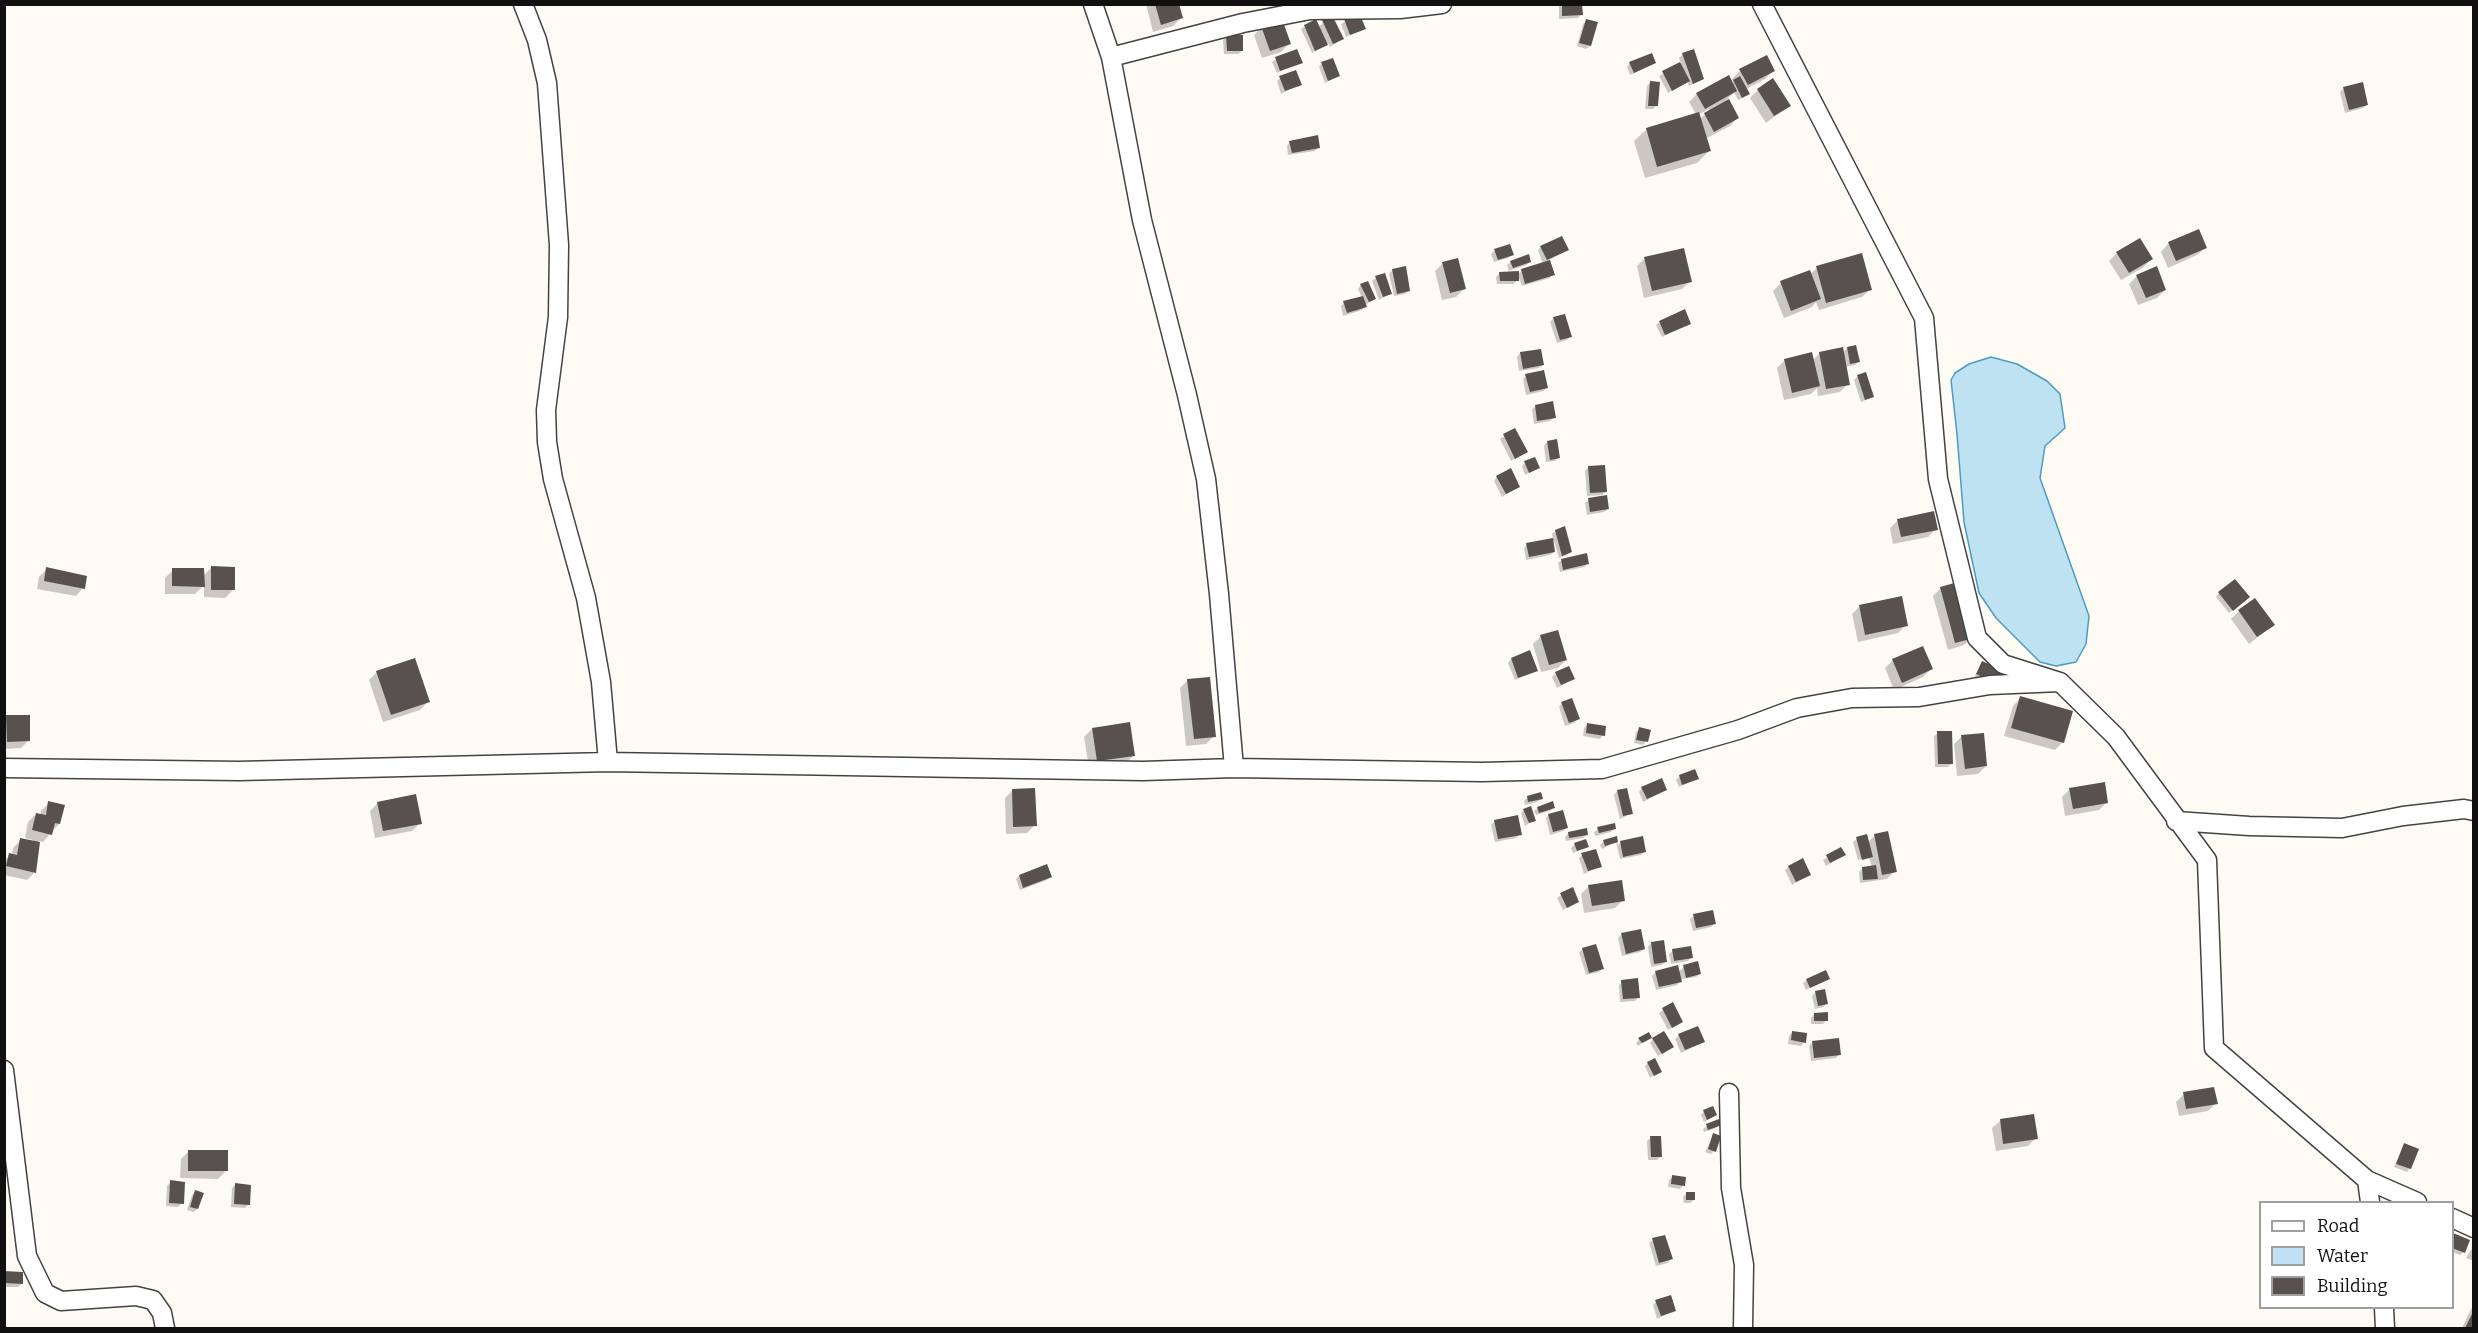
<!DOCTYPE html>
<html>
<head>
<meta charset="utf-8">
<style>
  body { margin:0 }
  #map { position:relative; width:2478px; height:1333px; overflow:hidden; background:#fefbf5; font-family:Bitter,serif }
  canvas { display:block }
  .frame { position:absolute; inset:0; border:6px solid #101010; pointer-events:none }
  .legend { position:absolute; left:2259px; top:1201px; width:195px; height:108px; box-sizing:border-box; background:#fff; border:2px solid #9f9f9f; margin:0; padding:8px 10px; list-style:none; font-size:18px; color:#101010 }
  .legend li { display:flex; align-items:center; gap:12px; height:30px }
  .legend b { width:30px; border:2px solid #9f9f9f }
</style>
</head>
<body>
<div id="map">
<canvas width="2478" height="1333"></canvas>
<div class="frame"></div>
<ul class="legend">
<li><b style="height:8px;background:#fff"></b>Road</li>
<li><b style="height:16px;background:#bee2f1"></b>Water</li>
<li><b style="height:16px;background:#58514e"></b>Building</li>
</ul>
</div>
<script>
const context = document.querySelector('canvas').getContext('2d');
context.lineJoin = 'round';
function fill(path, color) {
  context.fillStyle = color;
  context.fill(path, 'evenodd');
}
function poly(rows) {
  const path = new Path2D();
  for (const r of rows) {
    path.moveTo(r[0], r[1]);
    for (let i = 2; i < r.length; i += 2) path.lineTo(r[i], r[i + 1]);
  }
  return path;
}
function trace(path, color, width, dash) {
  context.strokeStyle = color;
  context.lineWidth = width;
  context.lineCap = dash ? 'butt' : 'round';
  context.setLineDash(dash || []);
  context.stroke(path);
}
const water = poly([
  [1991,357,2017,364,2047,381,2060,394,2065,428,2045,446,2040,478,2089,616,2086,644,2076,662,2056,666,2040,662,1996,618,1979,593,1964,522,1957,434,1951,380,1955,373,1969,364,1991,357]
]);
fill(water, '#bee2f1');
trace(water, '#4c9cc1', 1.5);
fill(poly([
  [1146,4,1177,4,1181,18,1173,26,1153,32],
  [1274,4,1290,4,1290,6,1276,13],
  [1559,4,1581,4,1581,14,1578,18,1559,19],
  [1358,14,1364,28,1346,37,1341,24],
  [1331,17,1342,39,1330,47,1328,43,1312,53,1301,29,1305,26,1318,27],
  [1587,20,1590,46,1586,49,1577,46,1583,24],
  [1262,27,1289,44,1281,52,1262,58,1254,35],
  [1227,37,1242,51,1238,54,1224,54,1223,40],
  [1683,54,1703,79,1689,86,1687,81,1668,93,1659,76,1681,63,1679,58],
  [1276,59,1301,62,1277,73,1272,62],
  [1322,63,1338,76,1325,83,1319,67],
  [1630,63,1655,63,1630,75,1627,67],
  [1740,71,1773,71,1765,79,1746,89,1744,97,1738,100,1734,92,1723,104,1737,118,1730,126,1705,139,1709,151,1697,163,1645,178,1634,141,1647,129,1696,114,1689,102,1697,94,1731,84,1734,81,1732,79],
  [1709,109,1709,110,1700,119,1698,115],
  [1280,78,1300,84,1281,94,1277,81],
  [1651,82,1657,105,1653,109,1645,109,1647,86],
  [2344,88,2367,105,2363,108,2345,113,2340,92],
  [1758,90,1789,106,1766,123,1750,98],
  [1290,142,1318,147,1315,151,1288,155,1287,146],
  [2198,231,2205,248,2197,255,2168,268,2161,252,2168,244],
  [1541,247,1567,250,1549,260,1553,274,1550,278,1522,286,1519,278,1514,284,1497,284,1496,277,1500,273,1517,275,1522,271,1543,264,1538,250],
  [1495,250,1512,255,1508,258,1494,262,1491,254],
  [2117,253,2151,259,2144,267,2121,280,2109,261],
  [1645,258,1690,281,1682,289,1644,298,1637,266],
  [1511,262,1530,262,1526,265,1509,271,1507,265],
  [1443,263,1464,289,1456,297,1442,300,1435,271],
  [1817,268,1870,289,1862,297,1819,310,1816,302,1812,307,1784,318,1773,291,1781,283,1810,274],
  [1393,270,1409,290,1405,294,1394,296,1389,274],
  [2137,276,2165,290,2157,298,2138,305,2129,284],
  [1376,278,1391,293,1379,300,1372,281],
  [1361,285,1375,299,1365,305,1362,310,1343,316,1341,306,1344,303,1362,298,1358,289],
  [1554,318,1570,336,1567,340,1557,343,1550,322],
  [1660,322,1690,323,1662,337,1656,325],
  [1847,348,1858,362,1855,365,1845,367,1848,384,1840,392,1818,396,1817,388,1811,394,1784,400,1777,368,1785,360,1813,360,1820,353,1842,353],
  [1520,353,1543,365,1539,368,1519,371,1517,357],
  [1526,376,1547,388,1543,391,1526,395,1523,379],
  [1858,376,1872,397,1861,402,1854,380],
  [1535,406,1554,417,1550,421,1534,424,1532,410],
  [1514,430,1526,452,1511,461,1500,439],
  [1547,442,1559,458,1555,461,1546,462,1544,446],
  [1525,463,1538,467,1525,475,1522,466],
  [1588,467,1606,491,1602,495,1587,496,1585,471],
  [1497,477,1518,487,1502,497,1494,481],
  [1589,500,1608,509,1604,512,1587,515,1585,503],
  [1898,520,1936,529,1928,537,1893,544,1890,528],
  [1556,531,1571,552,1567,555,1559,558,1554,541,1552,541,1554,552,1550,555,1526,560,1524,548,1527,544,1553,539,1552,534],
  [1562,560,1587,564,1584,567,1560,572,1558,563],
  [212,567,233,590,225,598,204,597,204,585,195,594,165,594,165,578,173,570,203,576],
  [47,569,83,588,76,596,37,589,39,577],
  [1941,588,1972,637,1964,645,1948,650,1933,596],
  [2219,593,2244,601,2229,613,2216,597],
  [1860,606,1906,625,1898,633,1858,642,1852,614],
  [2239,611,2273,625,2249,644,2231,619],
  [1541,636,1566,660,1558,668,1541,672,1533,644],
  [1511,659,1536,671,1515,680,1508,663],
  [1893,660,1931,669,1923,677,1894,690,1885,668],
  [1982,663,1997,687,1974,678],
  [377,672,428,702,420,710,383,722,369,680],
  [1556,673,1573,679,1557,688,1552,677],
  [1188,680,1214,736,1206,744,1186,746,1180,688],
  [2021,698,2063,742,2055,750,2004,736,2013,706],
  [1562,703,1578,719,1574,723,1565,726,1559,707],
  [7,717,29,740,21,748,4,749,4,719],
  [1588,724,1603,735,1600,739,1583,736,1584,728],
  [1092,729,1134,755,1126,763,1089,768,1084,737],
  [1640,729,1646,741,1643,745,1634,743,1636,732],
  [1938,733,1951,764,1948,767,1935,767,1934,736],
  [1962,736,1986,766,1978,774,1957,776,1954,744],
  [1680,776,1697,779,1679,787,1676,780],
  [1642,788,1666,790,1643,802,1639,792],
  [2070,789,2107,802,2099,810,2065,816,2062,797],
  [1013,790,1035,825,1027,833,1006,834,1005,798],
  [1617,791,1632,813,1620,819,1614,795],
  [1528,797,1541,799,1537,802,1525,805,1524,801],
  [49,803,59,824,43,842,39,841,35,872,27,880,4,875,4,860,12,855,13,848,21,840,33,842,33,840,25,838,28,822,36,814,40,815,41,811],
  [378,803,420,823,412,831,375,838,370,811],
  [1554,807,1550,811,1536,815,1534,811,1538,808],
  [1524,810,1534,820,1525,826,1521,813],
  [1549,815,1566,828,1563,831,1550,835,1546,818],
  [1495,821,1520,834,1516,838,1495,842,1491,825],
  [1615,828,1611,832,1595,836,1594,832,1598,829],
  [1569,833,1587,834,1583,838,1566,841,1565,837],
  [1874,836,1895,871,1887,879,1860,883,1859,872,1862,869,1872,868,1869,857,1858,860,1853,842,1857,839,1867,843],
  [1616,838,1618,845,1621,842,1645,851,1641,855,1620,859,1616,842,1602,849,1600,845,1604,841],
  [1575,844,1588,846,1573,853,1571,848],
  [1841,849,1844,854,1826,866,1823,860],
  [1582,855,1600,866,1584,874,1579,858],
  [1789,867,1809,875,1792,885,1785,870],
  [1019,876,1050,877,1047,880,1020,890,1016,879],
  [1589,886,1623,900,1615,908,1584,913,1581,894],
  [1561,895,1578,901,1563,910,1557,898],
  [1694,916,1715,923,1711,927,1693,931,1690,919],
  [1622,934,1644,949,1640,952,1622,956,1618,938],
  [1651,943,1666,961,1662,965,1651,967,1648,947],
  [1583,949,1602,968,1599,972,1586,975,1579,952],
  [1673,951,1691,957,1688,961,1671,964,1669,954],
  [1684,967,1700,973,1696,977,1682,979,1677,985,1656,990,1652,976,1656,972,1678,972],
  [1828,978,1806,990,1803,983,1807,980],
  [1622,982,1638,997,1635,1001,1620,1002,1619,985],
  [1816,992,1827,1003,1823,1007,1815,1009,1812,996],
  [1672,1004,1681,1022,1668,1030,1659,1013],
  [1814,1014,1827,1020,1823,1024,1811,1024,1811,1018],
  [1793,1032,1804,1042,1801,1046,1788,1044,1789,1036],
  [1679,1035,1703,1042,1681,1053,1675,1039],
  [1650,1038,1638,1046,1636,1043,1639,1040],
  [1653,1039,1668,1050,1658,1056,1650,1043],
  [1812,1043,1839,1054,1836,1058,1811,1061,1809,1046],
  [1648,1063,1660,1071,1650,1078,1645,1066],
  [2184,1094,2216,1103,2208,1111,2179,1116,2176,1102],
  [1704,1111,1715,1115,1704,1122,1701,1115],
  [2000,1121,2036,1138,2028,1146,1996,1151,1992,1128],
  [1720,1124,1716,1128,1704,1132,1703,1129,1707,1126],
  [1714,1135,1714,1151,1711,1154,1705,1152],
  [1651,1138,1661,1156,1657,1160,1648,1160,1647,1141],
  [2404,1145,2410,1168,2407,1172,2394,1167],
  [188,1152,226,1171,218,1179,180,1178,181,1159],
  [1673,1177,1684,1185,1680,1189,1668,1187,1669,1180],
  [171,1182,182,1203,178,1207,166,1206,167,1186],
  [235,1185,249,1204,245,1208,231,1207,232,1188],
  [195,1192,197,1209,194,1212,187,1210,192,1195],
  [1687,1193,1694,1200,1690,1203,1684,1203,1683,1197],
  [2453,1235,2464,1252,2460,1255,2452,1252],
  [1653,1240,1671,1259,1668,1263,1656,1266,1649,1243],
  [2474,1245,2474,1261,2466,1258],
  [4,1273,21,1284,18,1287,4,1287],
  [1656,1302,1674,1311,1657,1319,1653,1305],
  [2474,1306,2474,1328,2462,1328,2471,1309]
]), '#0003');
fill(poly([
  [1155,4,1179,4,1183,18,1161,25],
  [1562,4,1582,4,1583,15,1562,16],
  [1359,13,1366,29,1350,35,1344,19],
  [1332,15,1344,39,1333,44,1322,20],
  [1282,19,1291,44,1270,51,1261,26],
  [1316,19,1328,45,1315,51,1304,25],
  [1586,19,1598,22,1591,46,1579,43],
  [1226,35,1243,35,1243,51,1227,51],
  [1297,49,1303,63,1280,71,1275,57],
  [1694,49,1704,79,1693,84,1682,53],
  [1652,53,1656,63,1634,73,1629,62],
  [1767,55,1775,71,1748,85,1739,69],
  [1333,58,1340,76,1328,81,1321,62],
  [1680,62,1690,81,1672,91,1662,71],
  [1296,70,1302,85,1285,91,1279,76],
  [1729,75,1737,91,1705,109,1696,93],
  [1740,76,1750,94,1742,98,1733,80],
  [1773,78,1791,106,1774,116,1757,89],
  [1650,81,1660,82,1658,106,1648,106],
  [2363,82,2368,105,2349,110,2343,87],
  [1729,99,1739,118,1714,132,1704,113],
  [1699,112,1711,151,1657,167,1646,128],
  [1318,135,1320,148,1292,153,1289,141],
  [2199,229,2207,248,2176,261,2168,242],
  [1562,236,1569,250,1547,260,1540,246],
  [2140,238,2153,259,2129,273,2116,252],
  [1510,244,1514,255,1498,260,1494,249],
  [1684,248,1692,282,1652,291,1644,257],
  [1862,253,1872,290,1826,303,1816,266],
  [1529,254,1531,262,1513,268,1510,261],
  [1458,258,1466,289,1450,293,1442,262],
  [1550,260,1555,275,1525,284,1521,269],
  [1406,266,1410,291,1397,294,1392,269],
  [2157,266,2166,290,2146,298,2136,275],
  [1810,270,1821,299,1791,311,1780,281],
  [1519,271,1519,281,1500,281,1499,272],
  [1385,273,1392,294,1383,297,1375,276],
  [1368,281,1376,299,1369,302,1360,284],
  [1363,296,1367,307,1347,313,1343,301],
  [1685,309,1691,324,1665,335,1659,321],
  [1565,314,1572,337,1560,340,1553,317],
  [1856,345,1860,362,1850,364,1847,347],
  [1843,347,1850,385,1826,389,1819,352],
  [1541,349,1544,365,1523,369,1520,352],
  [1812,352,1820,386,1792,393,1784,359],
  [1544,370,1548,388,1530,392,1525,374],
  [1866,372,1874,397,1865,400,1857,375],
  [1553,401,1556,418,1537,421,1535,405],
  [1515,428,1528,452,1515,459,1503,434],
  [1557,439,1560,458,1550,460,1547,441],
  [1535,457,1540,468,1529,473,1524,461],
  [1605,465,1607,492,1590,493,1588,466],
  [1511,468,1520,487,1506,494,1496,476],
  [1607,495,1609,509,1590,512,1588,498],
  [1934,511,1938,530,1901,537,1897,519],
  [1565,526,1572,552,1562,556,1555,530],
  [1553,538,1555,552,1529,557,1526,543],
  [1587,553,1589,564,1563,570,1561,559],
  [211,566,235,567,235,590,211,590],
  [46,567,87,576,85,589,44,581],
  [172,568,204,568,205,587,172,586],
  [2235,579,2250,597,2233,611,2218,592],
  [1958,582,1974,638,1955,643,1940,587],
  [1902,596,1908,626,1865,635,1859,605],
  [2255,598,2275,625,2257,637,2238,610],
  [1558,630,1567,660,1549,665,1540,635],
  [1923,646,1933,669,1902,683,1892,659],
  [1530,650,1538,671,1518,678,1511,658],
  [415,658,430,702,391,715,376,671],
  [1982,661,2007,672,2002,685,1976,674],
  [1569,666,1575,679,1561,685,1555,672],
  [1210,677,1216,737,1194,739,1187,679],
  [2020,696,2073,711,2064,743,2011,728],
  [1572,698,1580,719,1569,723,1561,702],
  [6,715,30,715,30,741,7,742],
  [1130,722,1135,756,1097,761,1092,728],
  [1587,723,1606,726,1605,736,1586,733],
  [1639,727,1651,730,1648,742,1636,740],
  [1937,731,1952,731,1953,764,1938,764],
  [1984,733,1987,766,1965,769,1961,735],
  [1695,769,1699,779,1682,785,1679,775],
  [1662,778,1667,790,1647,799,1641,787],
  [2105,782,2108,803,2073,809,2069,788],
  [1035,788,1037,826,1013,827,1012,789],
  [1627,788,1633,814,1623,816,1617,790],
  [1541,792,1543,799,1528,802,1527,796],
  [416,794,422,824,383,831,377,802],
  [48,801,65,805,60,824,55,823,52,835,32,830,36,813,46,815],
  [1553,801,1555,808,1539,813,1537,807],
  [1531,806,1536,821,1529,823,1523,809],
  [1563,810,1568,828,1553,832,1548,814],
  [1518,815,1522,835,1498,839,1494,820],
  [1615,823,1616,829,1599,833,1597,827],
  [1587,828,1588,835,1569,838,1568,832],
  [1888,831,1897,872,1882,875,1874,834],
  [1867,834,1873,857,1862,860,1856,837],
  [1617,836,1618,842,1605,846,1603,840],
  [1643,836,1646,852,1623,857,1620,841],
  [20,838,40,842,36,873,6,866,9,853,17,855],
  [1586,839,1589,847,1577,851,1574,843],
  [1841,847,1846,855,1830,863,1826,855],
  [1596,849,1602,867,1588,871,1581,853],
  [1803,858,1811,875,1796,882,1788,866],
  [1047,864,1052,877,1023,888,1019,875],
  [1876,865,1878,879,1863,880,1862,867],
  [1622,880,1625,901,1592,906,1588,885],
  [1573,887,1579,902,1567,908,1560,893],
  [1713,910,1716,924,1696,928,1693,914],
  [1641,929,1645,949,1626,954,1621,933],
  [1664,940,1667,962,1654,964,1651,942],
  [1596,944,1604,969,1589,973,1582,948],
  [1691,946,1693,958,1674,961,1672,949],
  [1698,961,1701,974,1686,978,1683,965],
  [1678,965,1682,982,1659,987,1655,971],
  [1826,970,1830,979,1810,988,1806,979],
  [1638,978,1640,998,1623,999,1621,980],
  [1825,989,1828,1004,1818,1006,1815,991],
  [1673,1002,1683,1022,1672,1028,1662,1008],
  [1828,1012,1828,1021,1814,1021,1814,1013],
  [1698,1026,1705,1042,1685,1050,1678,1034],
  [1664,1031,1674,1047,1662,1054,1652,1038],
  [1792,1031,1807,1033,1806,1043,1791,1040],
  [1649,1032,1652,1038,1642,1043,1638,1038],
  [1839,1038,1841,1055,1814,1058,1812,1041],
  [1655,1058,1662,1072,1654,1076,1647,1062],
  [2214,1087,2218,1104,2186,1109,2183,1092],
  [1713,1106,1717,1115,1707,1120,1703,1110],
  [2034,1114,2038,1139,2003,1144,2000,1119],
  [1719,1119,1722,1125,1708,1130,1706,1124],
  [1713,1133,1721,1136,1716,1152,1708,1149],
  [1650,1136,1661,1136,1662,1157,1651,1157],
  [2404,1143,2419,1149,2411,1169,2396,1164],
  [188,1150,228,1150,228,1171,188,1171],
  [1672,1175,1686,1177,1685,1186,1671,1184],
  [170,1180,185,1182,184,1204,169,1203],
  [235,1183,251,1185,250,1205,234,1204],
  [195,1190,204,1193,198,1209,190,1207],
  [1686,1192,1695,1192,1695,1200,1686,1200],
  [2453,1233,2470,1240,2465,1253,2452,1248],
  [1665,1235,1673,1259,1659,1263,1652,1238],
  [4,1271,23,1272,23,1284,4,1283],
  [1671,1295,1676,1311,1661,1316,1655,1300],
  [2474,1310,2474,1328,2465,1328]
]), '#58514e');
const minor = poly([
  [523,4,537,40,547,83,559,245,558,317,546,410,547,442,553,479,586,598,601,682,608,762],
  [1093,4,1111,57,1142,220,1187,395,1206,479,1219,594,1234,768],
  [1762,4,1924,318,1938,479,1977,638,2003,664,2060,682,2116,737,2207,860,2214,1048,2367,1180,2370,1202],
  [1111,57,1243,23,1310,10,1400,9,1442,4],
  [4,768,239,771,608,762,1143,771,1234,768,1482,772,1602,769,1738,730,1797,708,1852,698,1919,697,1990,685,2060,682],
  [2176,821,2249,826,2342,828,2403,816,2464,809,2474,811],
  [4,1070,27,1256,45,1293,61,1301,136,1296,153,1300,162,1313,165,1328],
  [1729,1093,1731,1188,1744,1265,1743,1328],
  [2367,1180,2417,1202],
  [2452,1218,2474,1228],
  [2384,1308,2385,1328]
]);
trace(minor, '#434343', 21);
trace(minor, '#fff', 18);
</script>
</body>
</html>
